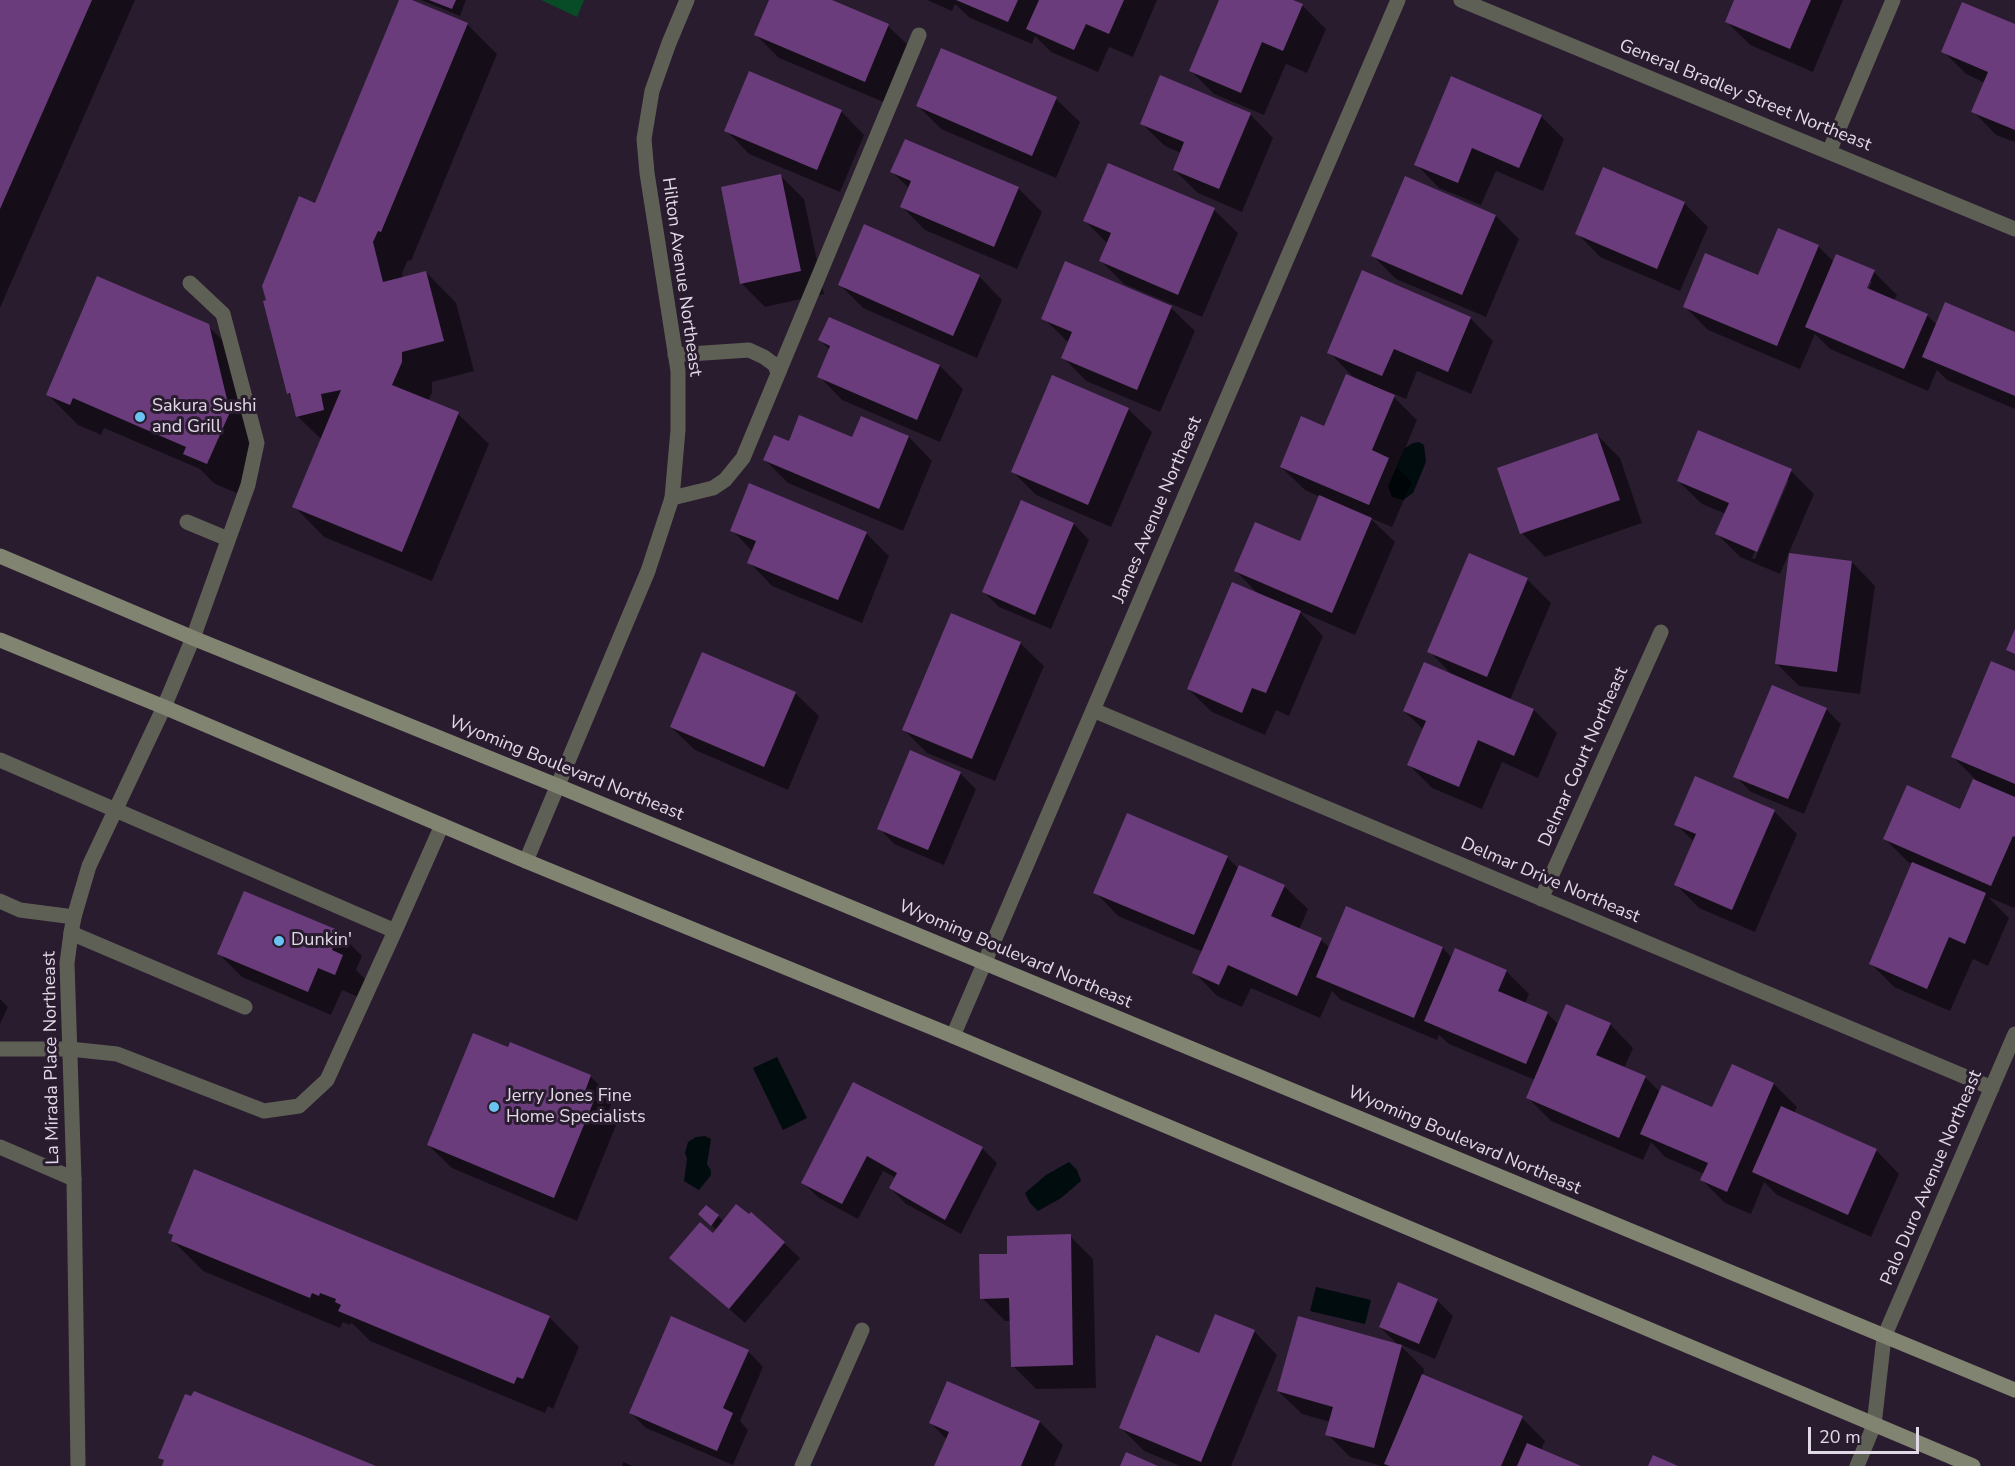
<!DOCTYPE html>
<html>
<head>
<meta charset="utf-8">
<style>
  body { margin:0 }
  #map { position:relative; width:2015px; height:1466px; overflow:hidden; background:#291c2f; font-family:"Nunito Sans",sans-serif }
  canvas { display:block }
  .scale { position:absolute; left:1808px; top:1427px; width:111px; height:27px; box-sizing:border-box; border:3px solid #e2d9e6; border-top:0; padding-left:8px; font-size:18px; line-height:21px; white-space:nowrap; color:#e2d9e6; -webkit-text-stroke:4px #291c2f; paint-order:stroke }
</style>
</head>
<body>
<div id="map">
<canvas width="2015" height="1466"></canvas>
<div class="scale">20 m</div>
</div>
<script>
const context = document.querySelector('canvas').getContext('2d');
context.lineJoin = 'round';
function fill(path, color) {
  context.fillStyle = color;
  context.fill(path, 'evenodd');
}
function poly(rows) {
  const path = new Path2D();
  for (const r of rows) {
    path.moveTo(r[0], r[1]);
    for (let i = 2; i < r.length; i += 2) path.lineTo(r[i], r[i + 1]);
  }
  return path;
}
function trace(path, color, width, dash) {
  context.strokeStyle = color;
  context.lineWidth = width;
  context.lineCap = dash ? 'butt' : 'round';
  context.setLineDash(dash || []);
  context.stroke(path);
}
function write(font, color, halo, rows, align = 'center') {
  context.font = font + ' "Nunito Sans",sans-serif';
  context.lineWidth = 6;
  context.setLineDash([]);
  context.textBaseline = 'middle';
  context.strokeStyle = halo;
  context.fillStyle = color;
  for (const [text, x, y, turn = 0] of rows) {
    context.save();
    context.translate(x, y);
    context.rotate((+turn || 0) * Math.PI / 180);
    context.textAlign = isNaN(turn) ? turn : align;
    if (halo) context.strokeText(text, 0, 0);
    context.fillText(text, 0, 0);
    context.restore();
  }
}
fill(poly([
  [541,0,584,0,577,17]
]), '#084c27');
fill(poly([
  [1419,442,1424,445,1426,462,1413,493,1403,500,1392,497,1388,486,1405,448,1413,443],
  [777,1057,807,1118,783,1130,753,1068],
  [705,1136,711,1139,707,1164,711,1171,711,1175,699,1190,684,1181,687,1159,685,1153,688,1142,696,1137],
  [1069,1162,1077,1170,1081,1181,1061,1198,1038,1211,1030,1203,1025,1193,1046,1175],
  [1316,1287,1371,1300,1365,1324,1310,1311]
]), '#010c0e');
fill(poly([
  [0,0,135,0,0,308],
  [401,0,408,0,467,24,497,54,411,261,408,260,402,273,403,278,426,272,456,303,474,371,432,382,432,393,428,401,458,414,489,444,432,581,324,537,294,506,322,440,297,416,292,397,288,393,268,301,316,205],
  [421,0,466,0,460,16],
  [770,0,828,0,888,26,912,49,888,104,779,58,756,35],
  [927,0,1157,0,1133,57,1109,47,1098,72,1051,52,1035,36,1032,44,970,18,955,4,952,11],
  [1220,0,1290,0,1302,5,1326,29,1307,73,1286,64,1264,115,1214,94,1190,70],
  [1736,0,1843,0,1813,72,1750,45,1727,22],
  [2015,26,2015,142,1996,135,1973,111,1985,83,1966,74,1943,51],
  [941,50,1056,99,1080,122,1056,178,941,129,918,106],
  [841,111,864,135,840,192,749,154,726,130],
  [1250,114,1273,138,1242,212,1198,193,1174,170,1181,153,1165,146,1141,123],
  [1541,116,1564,139,1543,191,1496,171,1481,205,1439,188,1416,164],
  [1109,165,1214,210,1238,233,1202,317,1124,284,1101,261,1108,244,1085,221],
  [1604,169,1684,203,1708,227,1680,291,1600,257,1577,233],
  [892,172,1018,188,1042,212,1017,269,925,230,902,207,910,189],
  [781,176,804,199,824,294,765,307,742,284],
  [1496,216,1519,239,1486,317,1396,279,1372,255],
  [1779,230,1818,246,1834,262,1874,272,1897,295,1894,301,1927,315,1937,325,2015,333,2015,409,1947,380,1937,370,1928,391,1830,349,1815,334,1800,369,1708,330,1685,307,1759,277],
  [1869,281,1872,281,1866,296,1863,294],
  [1066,263,1171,308,1195,331,1160,412,1086,381,1063,357,1069,343,1043,318],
  [979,276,1002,300,977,358,863,308,840,285],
  [1470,318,1493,341,1471,394,1417,371,1406,399,1389,392,1417,420,1397,468,1412,482,1392,527,1370,518,1395,542,1355,635,1299,611,1323,636,1289,716,1276,710,1265,735,1212,712,1188,689,1260,596,1236,571,1300,543,1320,497,1305,490,1281,467,1325,428,1357,381,1329,352],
  [208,326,239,356,259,443,237,493,215,484,200,469,104,428,101,435,78,425,48,395],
  [820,340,940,366,963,389,940,442,842,400,819,376,830,350],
  [1128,409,1152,432,1111,527,1036,495,1013,472],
  [862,418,909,437,932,461,903,531,788,483,765,460,789,443,853,439],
  [1596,434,1620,458,1642,523,1545,557,1522,533],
  [1791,471,1814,494,1780,574,1740,557,1717,534,1726,514,1702,504,1678,481],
  [1786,480,1789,480,1755,559,1752,558],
  [1074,524,1089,540,1051,629,999,607,984,592],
  [732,530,866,533,889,556,862,623,772,586,749,562,753,552],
  [1470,555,1527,579,1551,603,1510,700,1534,710,1557,733,1538,778,1502,762,1482,809,1432,788,1409,765,1424,730,1404,711,1453,676,1429,651],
  [1852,562,1875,586,1860,694,1799,686,1776,663],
  [1020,643,1044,666,995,781,927,753,904,730],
  [2015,673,2015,906,2014,908,1988,897,2009,918,1988,966,1973,959,1950,1011,1894,987,1871,964,1913,864,1908,862,1885,839,1961,811,1979,783,1953,757],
  [795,693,819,716,788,790,695,750,671,727],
  [1826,709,1841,724,1804,814,1751,792,1735,776],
  [960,773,976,789,944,865,894,844,879,828],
  [1774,811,1797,834,1755,932,1699,908,1676,885,1694,842,1676,824],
  [1227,857,1239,869,1284,886,1308,909,1299,930,1321,940,1330,948,1443,948,1452,958,1506,971,1529,994,1525,1004,1547,1013,1559,1025,1610,1024,1633,1048,1624,1068,1645,1077,1660,1092,1713,1109,1774,1084,1797,1107,1794,1114,1876,1150,1899,1174,1871,1237,1777,1195,1764,1182,1751,1214,1725,1203,1702,1180,1704,1174,1665,1157,1651,1142,1643,1160,1551,1121,1527,1097,1535,1080,1449,1044,1439,1035,1437,1040,1341,1000,1332,991,1320,1018,1251,988,1242,1007,1217,996,1194,972,1203,952,1118,916,1095,892],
  [339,933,362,956,356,970,366,980,358,997,342,990,331,1015,242,977,219,954],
  [0,999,8,1007,0,1024],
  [509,1049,590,1076,613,1099,608,1113,617,1123,577,1221,452,1168,428,1145],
  [854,1084,982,1148,997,1163,961,1234,906,1204,890,1188,896,1178,883,1171,858,1219,819,1198,803,1183],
  [718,1216,724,1222,784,1243,800,1258,745,1323,671,1258,713,1235,717,1230,707,1222],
  [170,1233,549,1317,579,1347,553,1409,548,1406,545,1413,370,1341,353,1324,351,1323,350,1325,343,1322,340,1328,203,1271,173,1241,174,1237],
  [1070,1236,1093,1259,1096,1388,1036,1389,1013,1366,1011,1321,1005,1321,982,1298,1009,1255],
  [1437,1300,1453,1316,1435,1359,1399,1344,1424,1369,1423,1376,1522,1418,1545,1441,1541,1450,1578,1466,1381,1466,1350,1457,1327,1434,1330,1422,1302,1414,1278,1391,1399,1346,1380,1327],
  [1254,1331,1277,1355,1231,1466,1180,1466,1144,1451,1121,1428,1200,1354],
  [748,1351,763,1367,740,1421,748,1430,733,1465,646,1428,631,1413],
  [948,1383,1040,1422,1063,1445,1054,1466,936,1466,947,1440,931,1423],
  [623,1462,633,1466,622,1466]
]), '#0007');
fill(poly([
  [0,0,92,0,0,209],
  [399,0,412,0,468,23,381,232,378,231,373,242,383,282,426,271,444,341,402,352,402,362,392,385,459,412,402,552,292,507,341,390,321,394,324,410,296,417,290,393,287,394,263,301,266,300,262,286,299,196,315,203],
  [429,0,456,0,452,9],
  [769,0,832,0,889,24,865,82,754,35],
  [956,0,1018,0,1008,22],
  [1039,0,1124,0,1109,34,1086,24,1074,50,1026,29],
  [1219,0,1293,0,1303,4,1283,51,1262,42,1241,93,1189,71],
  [1734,0,1811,0,1790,49,1725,22],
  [1962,2,2015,24,2015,130,1971,112,1988,72,1941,52],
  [941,48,1057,97,1032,156,916,106],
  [749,71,842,110,817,170,724,131],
  [1160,75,1251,113,1219,189,1173,170,1184,142,1140,124],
  [1451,76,1542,115,1519,168,1472,148,1458,183,1414,165],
  [905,139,1019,187,994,247,900,207,911,181,890,172],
  [1108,163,1215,208,1178,295,1099,261,1111,233,1083,221],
  [1603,167,1685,202,1657,269,1575,234],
  [781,174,801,271,740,284,721,187],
  [1405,176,1496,215,1462,295,1371,256],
  [864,224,980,275,953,336,838,285],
  [1778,228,1819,245,1777,346,1683,307,1705,253,1758,275],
  [1836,254,1875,270,1867,288,1928,314,1904,369,1805,327],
  [1065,261,1172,306,1137,390,1061,358,1072,332,1041,319],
  [1362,270,1471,317,1448,372,1394,349,1382,376,1327,353],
  [97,276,209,324,230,412,207,464,183,454,186,447,73,398,70,405,46,395],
  [1945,302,2015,332,2015,396,1922,357],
  [829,317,940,365,917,420,817,377,830,346,818,340],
  [1346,374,1395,395,1372,450,1389,458,1369,505,1280,467,1301,416,1324,426],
  [1052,375,1129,408,1088,505,1011,472],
  [799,415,852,437,861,416,909,436,879,509,763,460,774,435,789,441],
  [1698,430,1792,469,1757,552,1715,534,1729,503,1677,481],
  [1597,433,1620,500,1520,534,1497,468],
  [749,483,867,532,838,600,747,563,756,541,730,531],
  [1319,495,1372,518,1332,613,1234,571,1255,522,1300,541],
  [1021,500,1074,523,1035,615,982,592],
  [1469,553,1528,578,1487,677,1427,652],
  [1789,553,1852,561,1837,672,1775,664],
  [1232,582,1301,611,1266,693,1252,688,1242,713,1187,689],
  [951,613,1021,642,972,759,902,730],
  [2015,629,2015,654,2006,650],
  [702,652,796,692,764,767,670,727],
  [1991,661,2015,671,2015,784,1951,757],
  [1424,662,1534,709,1514,756,1478,740,1459,787,1407,765,1426,721,1403,711],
  [1772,685,1827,708,1788,799,1733,777],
  [910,750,961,772,928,850,877,829],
  [1695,776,1775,810,1732,910,1674,885,1696,834,1674,825],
  [1973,779,2015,797,2015,837,2013,836,1991,886,1883,839,1907,785,1960,809],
  [1127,813,1228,856,1194,935,1093,893],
  [1912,862,1986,893,1965,944,1949,937,1927,989,1869,964],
  [1239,865,1285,885,1271,916,1322,938,1297,996,1228,965,1219,985,1192,973],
  [244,891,340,931,332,950,343,955,335,975,318,968,308,992,217,954],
  [1346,906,1443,947,1414,1018,1316,977],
  [1455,948,1507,970,1498,991,1548,1012,1526,1064,1424,1021],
  [1566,1004,1611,1023,1596,1055,1646,1076,1619,1138,1526,1098],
  [473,1033,508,1047,510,1042,591,1075,584,1094,595,1098,554,1198,427,1145],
  [1732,1064,1774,1083,1727,1192,1700,1180,1708,1163,1640,1134,1662,1085,1712,1107],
  [853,1082,983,1147,945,1220,889,1188,897,1173,867,1156,842,1204,801,1183],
  [1781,1106,1877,1149,1848,1215,1752,1172],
  [194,1169,550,1316,523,1379,517,1377,514,1384,338,1311,341,1305,335,1302,336,1299,320,1293,319,1296,312,1293,310,1298,171,1241,173,1235,168,1233],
  [736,1204,749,1214,751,1212,785,1242,729,1309,669,1258,700,1222,713,1233],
  [706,1205,719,1215,711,1226,698,1214],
  [1071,1234,1073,1365,1011,1367,1009,1298,980,1299,979,1254,1007,1254,1007,1236],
  [1398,1282,1438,1299,1419,1344,1379,1327],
  [1215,1314,1255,1330,1201,1462,1119,1428,1156,1335,1199,1353],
  [671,1316,749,1350,723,1408,733,1413,717,1451,629,1413],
  [1298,1316,1402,1345,1374,1448,1325,1435,1333,1407,1277,1391],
  [1422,1374,1523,1416,1501,1466,1390,1466,1384,1464],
  [947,1381,1040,1421,1021,1466,934,1466,949,1432,929,1423],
  [194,1391,376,1466,162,1466,164,1460,158,1458,185,1394,191,1396],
  [1527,1443,1581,1466,1517,1466],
  [1126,1452,1158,1466,1120,1466],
  [1653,1455,1678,1466,1648,1466]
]), '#6a3c7b');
trace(poly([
  [190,283,223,314,257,443,248,485,193,638],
  [675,355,749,350,764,357,775,365,778,373],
  [672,498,713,488,725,480,743,458,919,35],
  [187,522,228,539],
  [0,760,395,931,442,825],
  [0,901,20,910,74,917],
  [71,933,245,1007],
  [0,1049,70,1049,117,1054,264,1111,299,1106,327,1080,395,931],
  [0,1147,74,1179]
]), '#5f6055', 15);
trace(poly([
  [1461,0,2015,229],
  [1829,152,1893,0],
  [1093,710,1992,1088],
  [526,861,648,571,672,498,678,430,678,371,647,173,644,139,652,91,669,43,687,0],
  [1541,899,1661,632],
  [953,1036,1398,0],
  [78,1466,74,1179,67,963,71,933,74,917,89,866,164,707,193,638],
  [802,1466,862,1330],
  [1857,1466,1874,1425,1884,1337,2015,1034]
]), '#5f6055', 15);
trace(poly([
  [0,556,193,638,558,786,2015,1390],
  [0,640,164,707,526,861,953,1036,1973,1466]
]), '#818471', 15);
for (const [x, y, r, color] of [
  [140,417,6,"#6bc3f2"],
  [279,941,6,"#6bc3f2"],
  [494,1107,6,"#6bc3f2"]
]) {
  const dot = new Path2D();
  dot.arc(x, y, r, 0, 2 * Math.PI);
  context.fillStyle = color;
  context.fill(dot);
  trace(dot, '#291c2f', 2);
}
write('18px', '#e2d9e6', '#291c2f', [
  ["General Bradley Street Northeast",1745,96,22],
  ["Hilton Avenue Northeast",681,277,82],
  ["James Avenue Northeast",1158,510,-67],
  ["Delmar Court Northeast",1584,757,-66],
  ["Wyoming Boulevard Northeast",566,769,22],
  ["Delmar Drive Northeast",1550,881,23],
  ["Wyoming Boulevard Northeast",1015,955,23],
  ["La Mirada Place Northeast",52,1058,-91],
  ["Wyoming Boulevard Northeast",1464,1141,23],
  ["Palo Duro Avenue Northeast",1932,1178,-67]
]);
write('18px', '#e2d9e6', '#291c2f', [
  ["Sakura Sushi",152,407],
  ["and Grill",152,428],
  ["Dunkin'",291,941],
  ["Jerry Jones Fine",506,1097],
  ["Home Specialists",506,1118]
], 'left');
</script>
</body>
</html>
